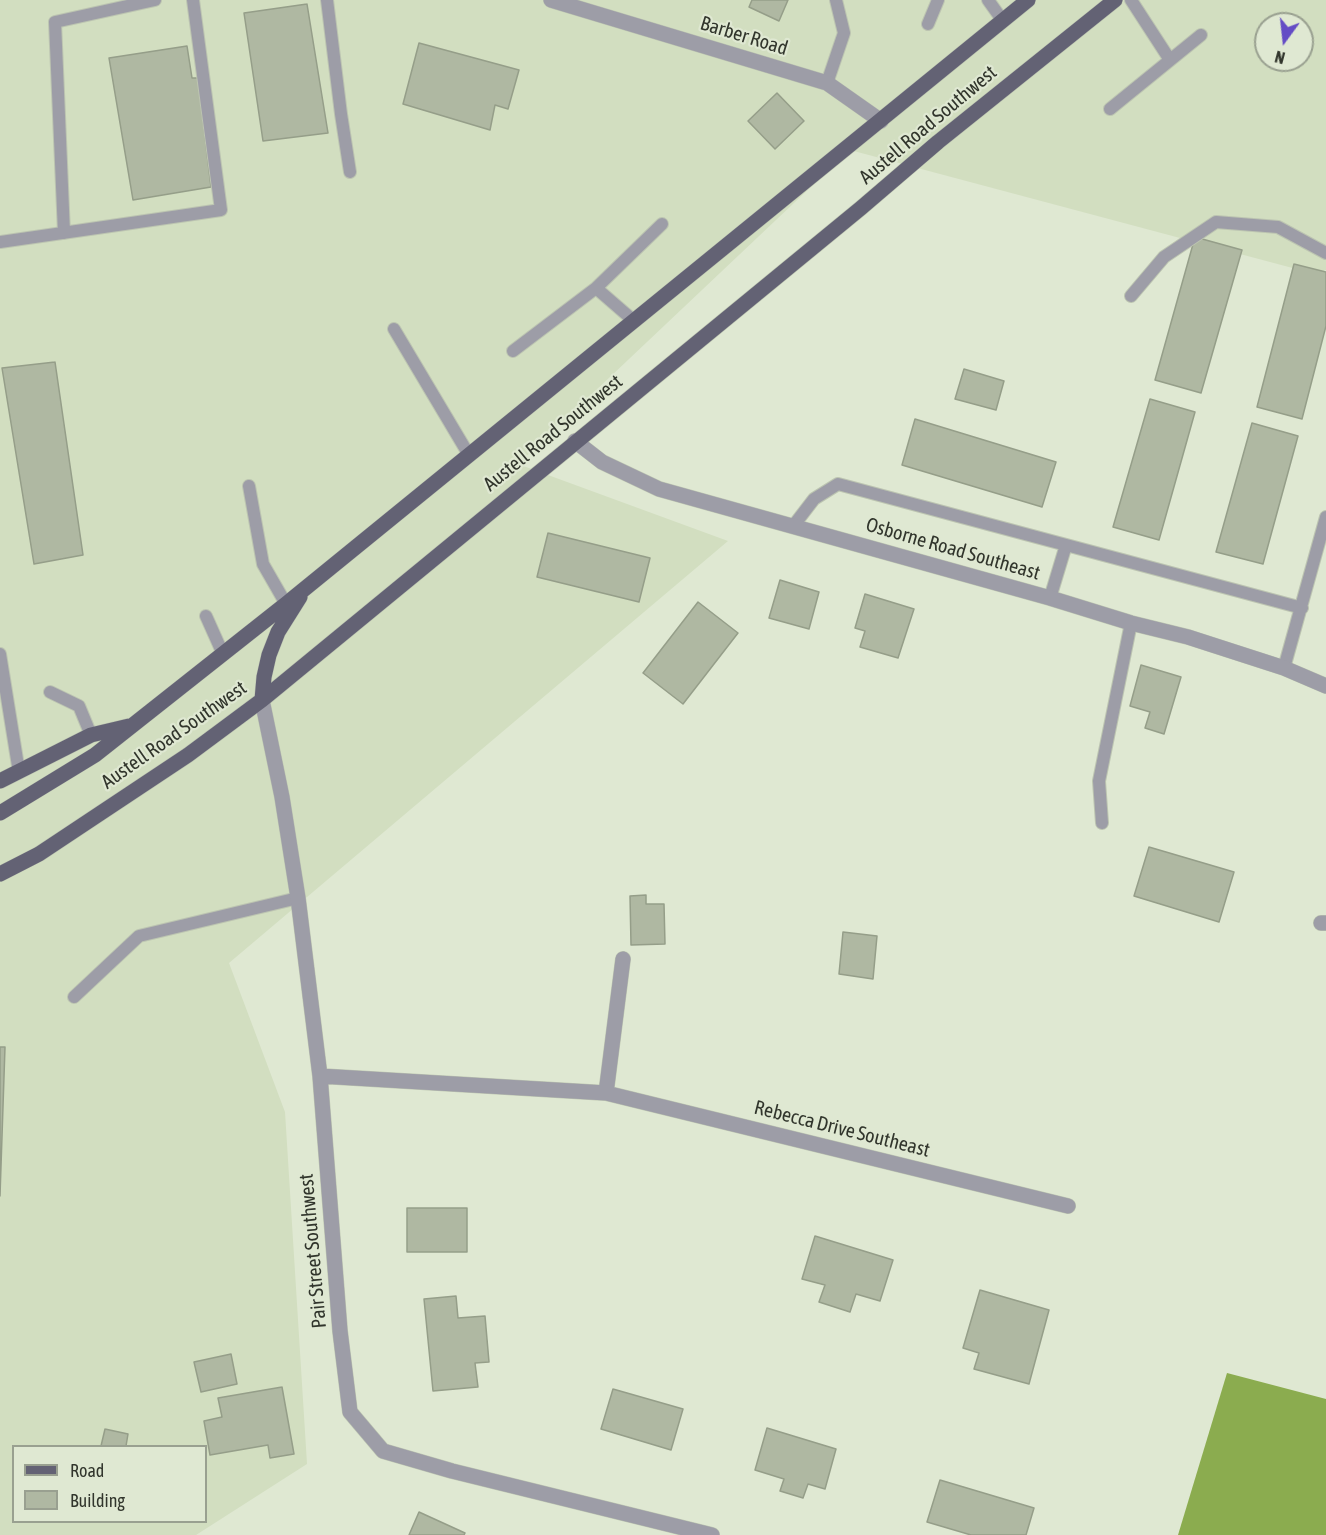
<!DOCTYPE html>
<html>
<head>
<meta charset="utf-8">
<style>
  body { margin:0 }
  #map { position:relative; width:1326px; height:1535px; overflow:hidden; background:#dfe8d2; font-family:"Asap Condensed",sans-serif }
  canvas { display:block }
  .legend { position:absolute; left:12px; top:1445px; width:195px; height:78px; box-sizing:border-box; background:#dfe8d2; border:2px solid #99a090; margin:0; padding:8px 10px; list-style:none; font-size:18px; color:#31352c }
  .legend li { display:flex; align-items:center; gap:12px; height:30px }
  .legend b { width:30px; border:2px solid #99a090 }
  .north { position:absolute; left:1254px; top:12px; width:60px; height:60px; box-sizing:border-box; background:#dfe8d2; border:2px solid #99a090; border-radius:50%; rotate:195deg; font-size:16px; font-weight:700; line-height:24px; text-align:center; color:#31352c }
  .north::after { content:''; display:block; margin:auto; width:21px; height:27px; background:#644cc5; clip-path:polygon(50% 0,100% 100%,50% 72%,0 100%) }
</style>
</head>
<body>
<div id="map">
<canvas width="1326" height="1535"></canvas>
<ul class="legend">
<li><b style="height:8px;background:#636274"></b>Road</li>
<li><b style="height:16px;background:#afb8a2"></b>Building</li>
</ul>
<div class="north">N</div>
</div>
<script>
const context = document.querySelector('canvas').getContext('2d');
context.lineJoin = 'round';
function fill(path, color) {
  context.fillStyle = color;
  context.fill(path, 'evenodd');
}
function poly(rows) {
  const path = new Path2D();
  for (const r of rows) {
    path.moveTo(r[0], r[1]);
    for (let i = 2; i < r.length; i += 2) path.lineTo(r[i], r[i + 1]);
  }
  return path;
}
function trace(path, color, width, dash) {
  context.strokeStyle = color;
  context.lineWidth = width;
  context.lineCap = dash ? 'butt' : 'round';
  context.setLineDash(dash || []);
  context.stroke(path);
}
function write(font, color, halo, rows, align = 'center') {
  context.font = font + ' "Asap Condensed",sans-serif';
  context.lineWidth = 4.5;
  context.setLineDash([]);
  context.textBaseline = 'middle';
  context.strokeStyle = halo;
  context.fillStyle = color;
  for (const [text, x, y, turn = 0] of rows) {
    context.save();
    context.translate(x, y);
    context.rotate((+turn || 0) * Math.PI / 180);
    context.textAlign = isNaN(turn) ? turn : align;
    if (halo) context.strokeText(text, 0, 0);
    context.fillText(text, 0, 0);
    context.restore();
  }
}
fill(poly([
  [0,0,1326,0,1326,270,1315,274,850,150,518,464,728,541,229,963,285,1112,307,1464,196,1535,0,1535],
  [1266,24,1302,24,1302,60,1266,60],
  [14,1446,206,1446,206,1522,14,1522]
]), '#d2dec0');
fill(poly([
  [1227,1373,1326,1399,1326,1535,1178,1535]
]), '#8bac4f');
const building = poly([
  [752,0,788,0,779,21,749,7,752,0],
  [307,4,328,133,263,141,244,13,307,4],
  [419,43,519,70,508,109,495,105,490,130,403,104,419,43],
  [187,46,192,78,198,78,211,187,133,200,109,58,187,46],
  [777,93,804,121,775,149,748,121,777,93],
  [1195,237,1242,250,1201,393,1155,380,1195,237],
  [1294,264,1326,272,1326,326,1302,419,1257,407,1294,264],
  [55,362,83,555,34,564,2,368,55,362],
  [964,369,1004,381,996,410,955,399,964,369],
  [1150,399,1195,412,1159,540,1113,527,1150,399],
  [915,419,1056,462,1042,507,902,465,915,419],
  [1252,423,1298,436,1263,564,1216,552,1252,423],
  [548,533,650,558,639,602,537,577,548,533],
  [780,580,819,592,809,629,769,618,780,580],
  [865,594,914,609,898,658,860,647,865,631,855,628,865,594],
  [698,602,738,633,683,704,643,673,698,602],
  [1141,665,1181,677,1164,734,1145,728,1150,712,1130,706,1141,665],
  [1149,847,1234,872,1219,922,1134,896,1149,847],
  [646,895,646,904,664,904,665,944,631,945,630,896,646,895],
  [843,932,877,936,873,979,839,974,843,932],
  [0,1047,5,1047,0,1196,0,1047],
  [407,1208,467,1208,467,1252,407,1252,407,1208],
  [815,1236,893,1260,880,1301,856,1294,850,1312,819,1302,825,1285,802,1279,815,1236],
  [980,1290,1049,1310,1029,1384,974,1369,979,1353,963,1348,980,1290],
  [456,1296,458,1318,485,1316,489,1362,475,1363,478,1387,433,1391,424,1299,456,1296],
  [231,1354,237,1384,201,1392,194,1362,231,1354],
  [282,1387,294,1454,270,1458,268,1445,210,1455,204,1421,222,1417,218,1398,282,1387],
  [613,1389,683,1409,671,1450,601,1429,613,1389],
  [767,1428,836,1449,825,1489,808,1484,803,1498,780,1491,784,1479,755,1470,767,1428],
  [105,1429,128,1434,126,1446,101,1446,105,1429],
  [940,1480,1034,1508,1026,1535,971,1535,927,1522,940,1480],
  [419,1512,465,1533,464,1535,409,1535,419,1512]
]);
fill(building, '#afb8a2');
trace(building, '#959e89', 1.5);
const service = poly([
  [327,0,341,114,350,172],
  [988,0,1003,21],
  [1131,0,1170,60],
  [928,24,938,0],
  [827,83,844,33,836,0],
  [1110,109,1201,35],
  [64,233,55,22,155,0],
  [0,242,221,210,193,0],
  [596,288,634,321],
  [1131,296,1164,257,1216,222,1278,227,1326,253],
  [394,329,469,455],
  [513,351,596,288,662,224],
  [249,486,263,564,286,604],
  [794,525,814,499,838,484,1302,608],
  [1050,598,1066,545],
  [206,616,223,654],
  [0,654,19,772],
  [1284,668,1326,517],
  [50,692,79,706,91,735],
  [1102,823,1099,781,1131,623],
  [74,997,139,936,298,898]
]);
const minor = poly([
  [551,0,827,83,881,121],
  [575,441,602,462,659,489,1050,598,1131,623,1188,637,1284,668,1326,686],
  [262,700,282,797,298,898,320,1076,340,1331,350,1412,383,1451,452,1471,712,1535],
  [1321,923,1326,923],
  [320,1076,606,1093,1068,1206],
  [606,1093,623,959]
]);
const primary = poly([
  [262,700,264,677,269,655,278,632,300,597],
  [0,781,91,735,129,726],
  [0,813,95,755,286,604,1028,0],
  [0,874,39,854,188,755,262,700,861,208,938,142,1115,0]
]);
trace(service, '#bcc4b1', 14);
trace(minor, '#bcc4b1', 16);
trace(primary, '#bcc4b1', 16);
trace(service, '#9d9da7', 12);
trace(minor, '#9d9da7', 15);
trace(primary, '#636274', 15);
write('20px', '#31352c', '#dfe8d2', [
  ["Barber Road",744,36,17],
  ["Austell Road Southwest",928,125,-40],
  ["Austell Road Southwest",553,433,-39],
  ["Osborne Road Southeast",953,549,16],
  ["Austell Road Southwest",174,735,-35],
  ["Rebecca Drive Southeast",842,1129,14],
  ["Pair Street Southwest",313,1251,-95]
]);
</script>
</body>
</html>
